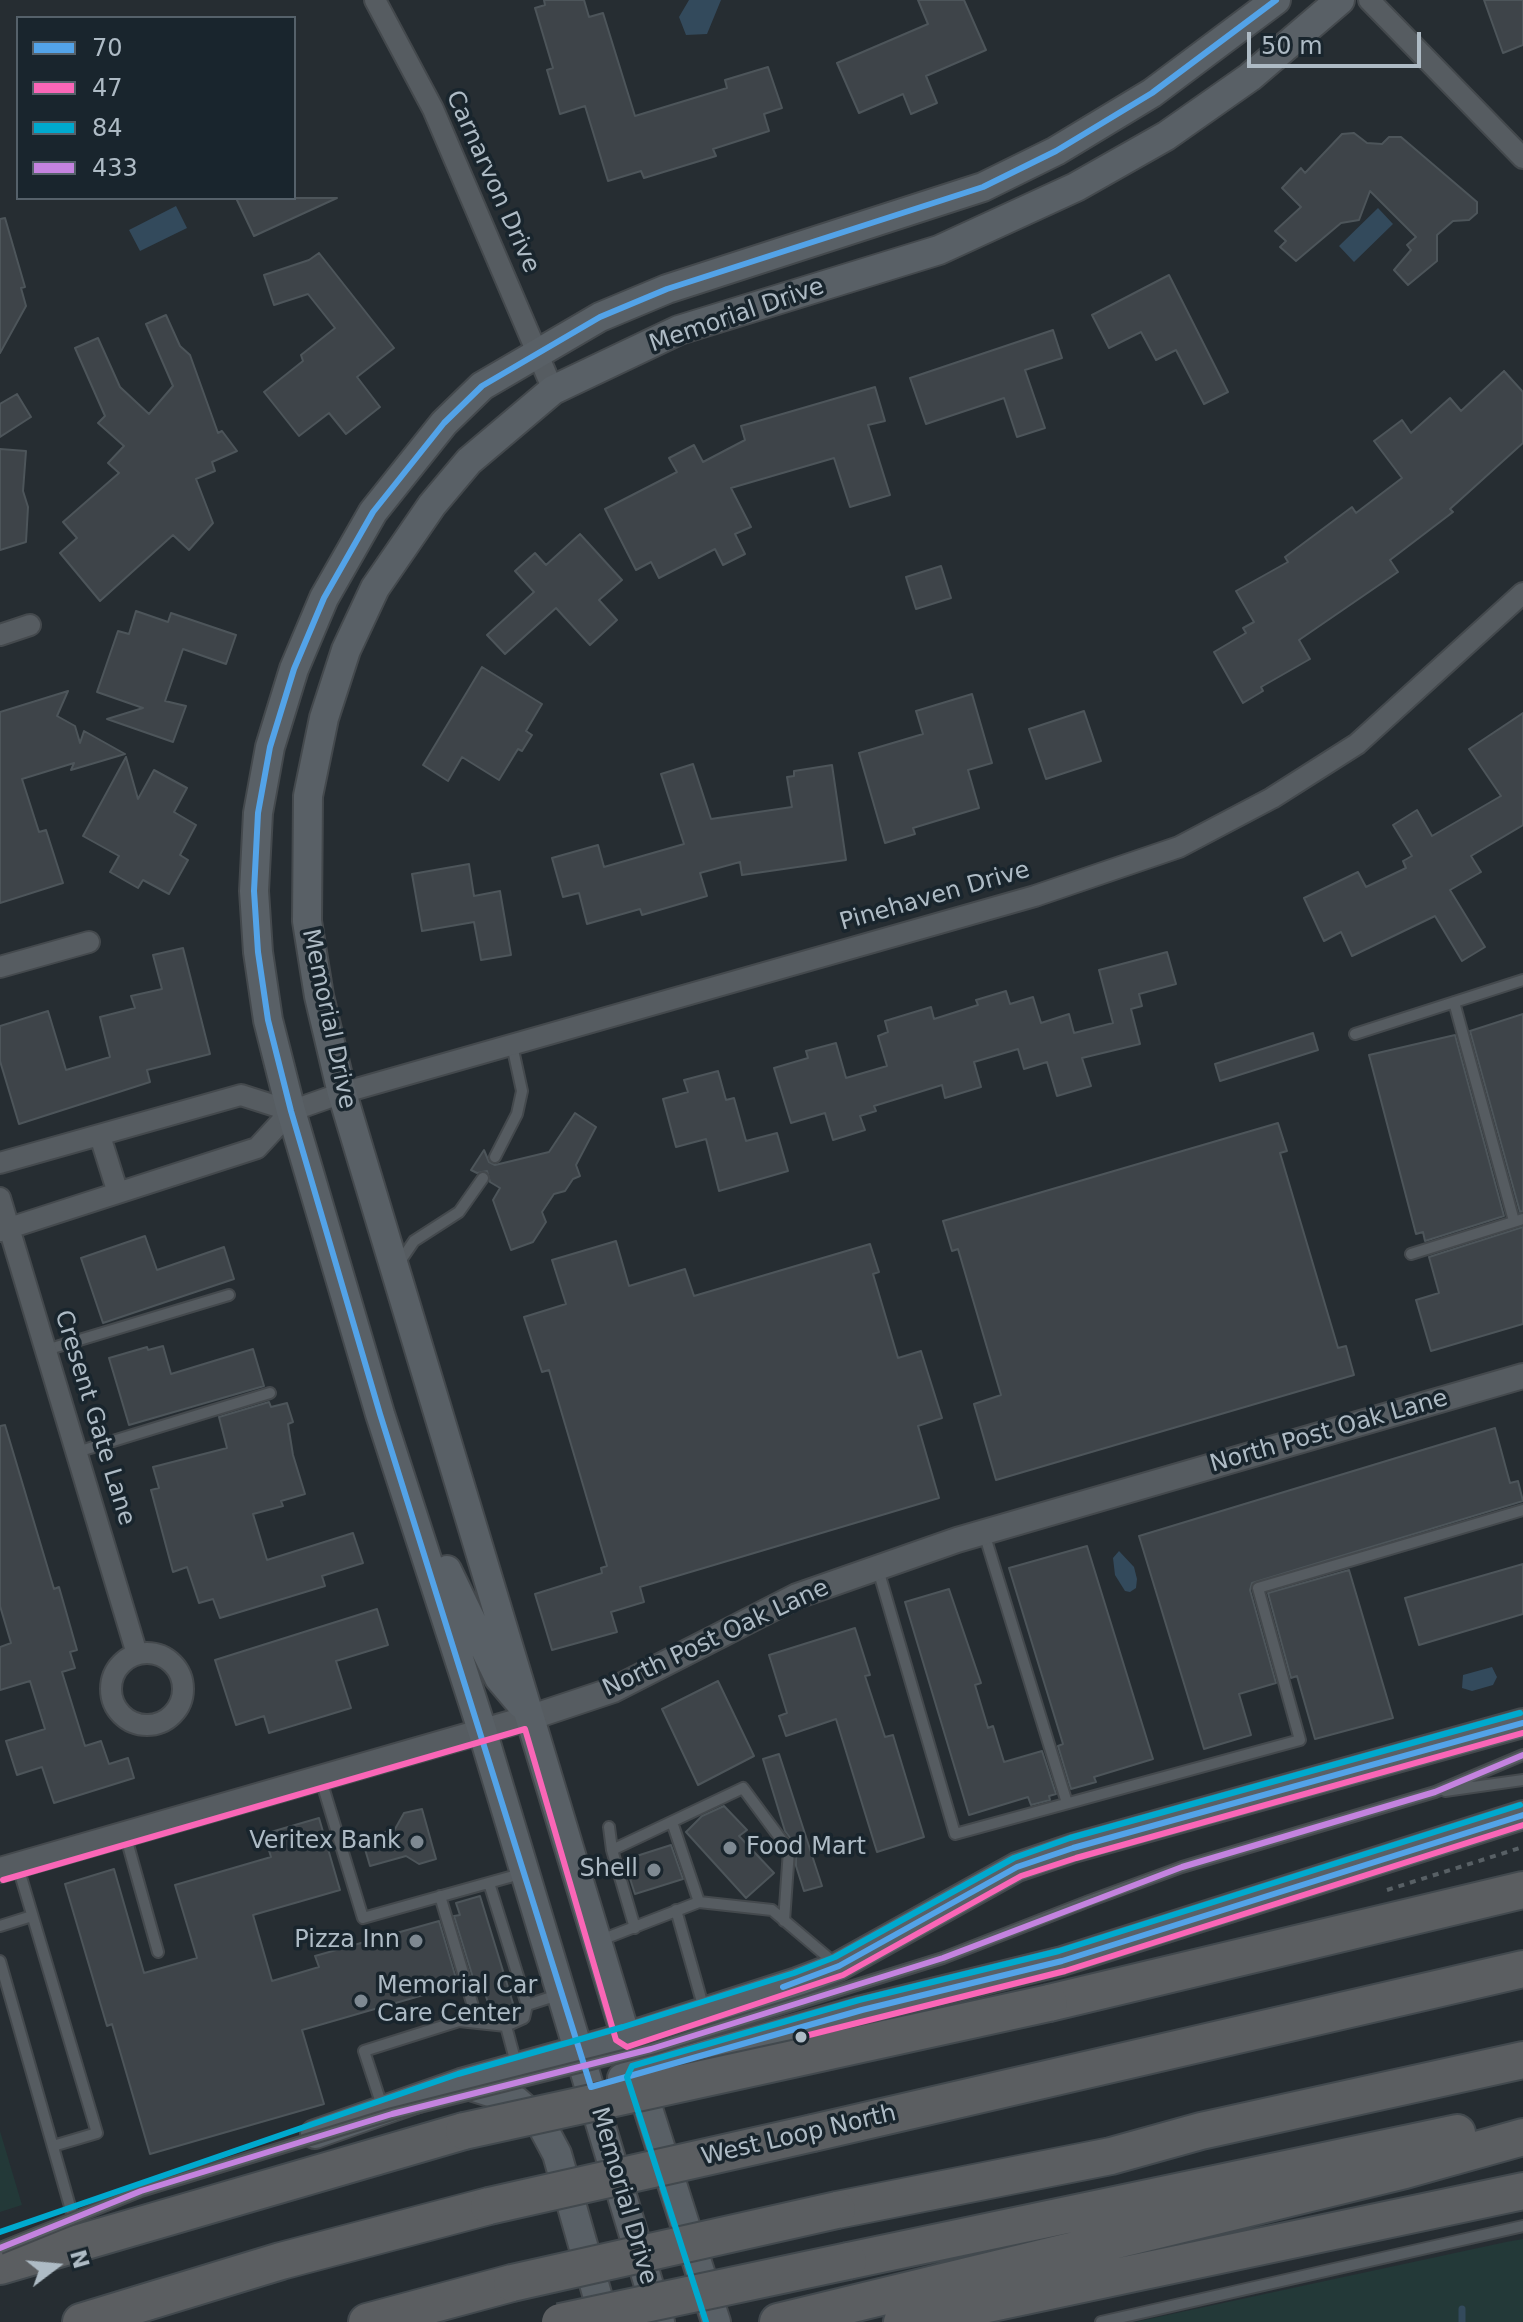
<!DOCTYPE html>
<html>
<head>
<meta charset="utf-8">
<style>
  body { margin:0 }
  #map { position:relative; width:1523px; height:2322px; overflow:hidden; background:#262d32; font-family:"DejaVu Sans",sans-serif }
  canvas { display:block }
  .legend { position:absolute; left:16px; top:16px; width:280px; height:184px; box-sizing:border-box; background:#19252d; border:2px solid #55616a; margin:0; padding:10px 14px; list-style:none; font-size:24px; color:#aebbc5 }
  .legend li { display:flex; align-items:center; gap:16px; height:40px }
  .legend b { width:40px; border:2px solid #55616a }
  .north { position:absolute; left:16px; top:2226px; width:80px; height:80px; -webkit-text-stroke:6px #19252d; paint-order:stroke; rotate:74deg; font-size:22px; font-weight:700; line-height:32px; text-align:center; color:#aebbc5 }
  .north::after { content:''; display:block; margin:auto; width:28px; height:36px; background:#aebbc5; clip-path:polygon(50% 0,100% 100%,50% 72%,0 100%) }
  .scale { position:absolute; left:1247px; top:32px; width:174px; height:36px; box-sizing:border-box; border:4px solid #aebbc5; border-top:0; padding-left:10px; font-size:24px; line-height:28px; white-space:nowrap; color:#aebbc5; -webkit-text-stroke:6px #19252d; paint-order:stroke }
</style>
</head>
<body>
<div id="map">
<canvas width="1523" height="2322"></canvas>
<ul class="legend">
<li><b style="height:10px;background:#53a3e8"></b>70</li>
<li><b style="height:10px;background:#fa66b7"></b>47</li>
<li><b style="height:10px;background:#00a9ce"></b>84</li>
<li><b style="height:10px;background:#c483df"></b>433</li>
</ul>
<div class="north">N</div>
<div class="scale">50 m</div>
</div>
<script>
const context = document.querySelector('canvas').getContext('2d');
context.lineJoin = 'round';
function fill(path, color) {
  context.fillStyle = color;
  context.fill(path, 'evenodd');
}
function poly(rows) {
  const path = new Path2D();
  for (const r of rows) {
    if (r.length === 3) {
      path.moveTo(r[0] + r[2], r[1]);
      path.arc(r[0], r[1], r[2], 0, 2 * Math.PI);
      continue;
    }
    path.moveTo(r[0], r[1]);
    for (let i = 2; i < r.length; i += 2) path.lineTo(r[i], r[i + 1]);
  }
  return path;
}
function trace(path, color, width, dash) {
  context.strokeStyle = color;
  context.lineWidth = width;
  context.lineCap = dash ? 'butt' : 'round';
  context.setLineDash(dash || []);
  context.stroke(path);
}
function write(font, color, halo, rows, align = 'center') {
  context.font = font + ' "DejaVu Sans",sans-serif';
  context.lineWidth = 7;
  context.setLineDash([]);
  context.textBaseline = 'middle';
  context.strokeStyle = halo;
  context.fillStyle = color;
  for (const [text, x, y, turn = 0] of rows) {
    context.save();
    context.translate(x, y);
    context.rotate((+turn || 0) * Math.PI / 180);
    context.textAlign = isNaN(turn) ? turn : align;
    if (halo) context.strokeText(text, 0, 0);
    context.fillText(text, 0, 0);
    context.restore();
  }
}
fill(poly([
  [0,2131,22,2205,0,2212],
  [1523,2239,1523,2322,1135,2322,1506,2242]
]), '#233938');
fill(poly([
  [689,0,721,0,707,34,686,35,679,17],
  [176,206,187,228,140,251,129,230],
  [1378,208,1393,224,1354,262,1339,246],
  [1119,1551,1134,1567,1137,1579,1136,1588,1130,1592,1125,1591,1115,1575,1113,1558],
  [1492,1667,1497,1677,1493,1685,1472,1691,1462,1688,1463,1675]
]), '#334a5c');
trace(poly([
  [1462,2322,1462,2309]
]), '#334a5c', 7);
const building = poly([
  [544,0,584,0,589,17,603,13,635,116,727,88,725,80,768,67,782,108,764,114,769,131,713,149,716,156,644,178,641,171,608,181,585,106,560,114,547,70,553,68,535,8,545,5,544,0],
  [918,0,964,0,986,50,926,76,937,103,911,114,903,94,859,113,837,63,928,24,918,0],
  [1484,0,1523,0,1523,45,1503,53,1484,0],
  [1354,133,1367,143,1382,144,1389,137,1401,137,1477,202,1477,213,1469,220,1453,221,1437,235,1437,261,1408,285,1394,270,1411,250,1407,245,1416,237,1370,191,1359,220,1341,223,1296,261,1280,247,1286,241,1275,231,1301,207,1282,188,1301,168,1305,173,1342,134,1354,133],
  [236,198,337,198,254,236,236,198],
  [5,218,25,287,21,288,26,306,0,353,0,219,5,218],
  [319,253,394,348,357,377,380,407,346,434,329,413,299,436,264,392,303,361,301,355,335,328,308,294,274,305,264,275,309,260,319,253],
  [1169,275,1228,392,1204,404,1176,350,1156,360,1141,332,1109,348,1092,315,1169,275],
  [166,315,180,346,190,355,218,433,222,431,237,451,212,462,215,471,196,479,213,523,189,550,173,535,100,601,60,553,77,538,63,522,119,473,108,463,124,446,98,423,105,416,75,348,98,338,120,387,149,414,173,386,146,324,166,315],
  [1053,330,1062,358,1025,370,1045,428,1017,437,1004,398,926,424,910,378,1053,330],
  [1504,371,1523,392,1523,443,1450,509,1453,512,1390,560,1398,572,1299,640,1310,659,1261,687,1263,691,1243,703,1214,652,1246,633,1243,628,1254,622,1236,591,1288,562,1285,557,1352,507,1356,513,1402,478,1374,441,1402,420,1411,433,1450,398,1461,411,1504,371],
  [875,387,885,421,868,425,890,495,850,507,834,458,731,488,751,527,735,534,745,554,723,565,715,549,659,578,651,562,636,570,605,509,677,472,669,458,694,445,703,462,745,440,741,426,875,387],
  [17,394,31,417,0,437,0,404,17,394],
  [0,449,26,451,23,491,28,507,26,542,0,550,0,449],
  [580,534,622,580,599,600,617,620,590,645,556,608,505,654,487,635,534,592,515,571,535,553,546,565,580,534],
  [941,566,951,598,916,609,906,577,941,566],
  [136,611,168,622,171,613,236,635,226,664,183,649,165,701,186,706,173,742,107,719,143,708,97,692,118,631,129,634,136,611],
  [482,667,542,704,526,731,532,735,522,751,518,749,499,780,462,757,448,781,423,765,482,667],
  [68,691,57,716,75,726,80,743,84,731,125,754,71,770,74,763,22,779,39,832,46,830,63,883,0,903,0,712,68,691],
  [972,694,992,763,968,770,979,808,913,828,915,834,885,843,859,753,923,734,916,711,972,694],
  [1084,711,1101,761,1046,779,1029,729,1084,711],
  [1523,713,1523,825,1471,856,1481,872,1450,890,1485,947,1462,961,1435,916,1352,956,1341,932,1324,941,1304,898,1358,872,1366,887,1406,868,1403,861,1412,856,1393,825,1417,810,1432,836,1501,796,1469,749,1523,713],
  [126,757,138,799,154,770,187,788,174,812,196,825,180,855,188,860,169,894,143,880,138,888,110,872,119,856,83,836,126,757],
  [693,764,711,819,792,807,787,777,794,776,794,771,832,765,846,860,742,875,740,862,700,873,707,896,642,915,640,909,587,924,579,893,563,897,552,858,598,845,604,867,684,844,661,774,693,764],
  [469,864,474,896,500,891,511,955,481,960,474,922,422,931,412,874,469,864],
  [183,948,210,1054,147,1070,150,1082,19,1124,0,1061,0,1026,48,1011,66,1070,110,1057,100,1017,135,1008,131,996,162,989,153,955,183,948],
  [1167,952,1176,984,1139,994,1142,1006,1131,1009,1140,1044,1082,1058,1091,1086,1057,1096,1047,1062,1024,1069,1018,1049,974,1062,981,1087,945,1098,942,1085,874,1106,876,1111,860,1116,865,1130,833,1140,825,1113,791,1123,774,1068,808,1058,806,1051,836,1043,846,1078,887,1066,878,1036,888,1032,885,1021,931,1007,934,1019,978,1005,976,1000,1006,991,1010,1004,1033,997,1041,1023,1069,1014,1074,1033,1113,1023,1099,970,1167,952],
  [1523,1014,1523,1211,1520,1212,1470,1031,1523,1014],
  [1313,1033,1318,1050,1220,1081,1215,1064,1313,1033],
  [1455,1035,1504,1216,1425,1241,1423,1232,1416,1234,1369,1055,1455,1035],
  [718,1071,726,1100,734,1098,746,1141,777,1133,788,1171,719,1191,706,1139,676,1147,663,1099,688,1092,684,1080,718,1071],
  [575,1113,596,1127,576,1165,580,1176,573,1179,565,1191,554,1194,542,1212,546,1222,533,1242,511,1250,493,1200,500,1188,490,1182,487,1171,477,1173,471,1170,484,1150,489,1162,495,1165,549,1152,575,1113],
  [1278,1123,1287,1151,1280,1153,1338,1348,1346,1346,1354,1375,996,1480,974,1404,1001,1395,958,1249,952,1251,943,1221,1278,1123],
  [1523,1227,1523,1324,1431,1351,1416,1300,1439,1293,1429,1257,1523,1227],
  [145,1236,157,1270,224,1247,234,1279,103,1323,81,1258,145,1236],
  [616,1241,629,1286,685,1269,694,1296,870,1244,879,1272,873,1274,898,1358,921,1351,942,1418,918,1426,939,1498,640,1587,644,1602,611,1612,617,1632,552,1650,535,1594,602,1573,601,1568,607,1566,549,1370,542,1372,524,1317,566,1304,552,1260,616,1241],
  [163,1346,171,1374,253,1349,264,1386,129,1425,109,1358,147,1347,148,1350,163,1346],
  [269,1402,271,1407,287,1403,293,1422,288,1424,293,1455,305,1494,281,1501,283,1506,253,1514,267,1560,353,1533,363,1563,322,1576,325,1586,220,1618,213,1599,199,1603,187,1567,173,1572,151,1490,159,1488,153,1467,227,1448,219,1417,269,1402],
  [5,1425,54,1589,59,1587,77,1650,70,1652,75,1668,62,1672,85,1746,101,1741,109,1764,128,1758,134,1778,54,1803,42,1767,17,1775,6,1741,45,1729,30,1681,0,1690,0,1647,11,1643,0,1606,0,1426,5,1425],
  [1495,1428,1510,1483,1518,1481,1523,1501,1252,1583,1250,1590,1276,1683,1239,1694,1251,1735,1204,1749,1139,1536,1495,1428],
  [1087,1546,1153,1759,1094,1777,1096,1782,1071,1789,1058,1746,1063,1744,1009,1568,1087,1546],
  [1523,1564,1523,1614,1419,1645,1405,1598,1523,1564],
  [1349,1570,1393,1718,1315,1739,1297,1676,1291,1678,1268,1593,1349,1570],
  [949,1589,981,1683,975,1685,988,1728,993,1726,1004,1762,1042,1751,1056,1794,1049,1796,1050,1800,1031,1805,1028,1797,969,1815,905,1602,949,1589],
  [377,1609,388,1645,336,1661,351,1708,269,1733,264,1716,236,1725,215,1660,377,1609],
  [855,1628,870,1675,865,1676,885,1737,893,1735,924,1837,877,1852,836,1719,786,1736,779,1716,787,1713,769,1655,855,1628],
  [718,1681,754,1756,698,1785,662,1709,718,1681],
  [779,1754,822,1886,804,1891,796,1866,796,1846,785,1831,763,1759,779,1754],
  [724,1806,747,1830,739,1836,774,1873,746,1898,686,1832,702,1816,724,1806],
  [422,1809,436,1859,419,1864,406,1856,370,1866,362,1839,395,1829,404,1813,422,1809],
  [319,1818,340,1890,253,1915,272,1981,319,1967,315,1956,439,1921,458,1985,302,2030,324,2104,150,2154,112,2024,107,2026,65,1884,114,1869,144,1973,197,1958,175,1885,271,1857,264,1834,319,1818],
  [671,1845,683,1879,635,1894,624,1860,671,1845],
  [480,1896,515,2010,493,2017,480,1979,474,1981,454,1916,460,1915,456,1903,480,1896]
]);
fill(building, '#3e4449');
trace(building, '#4d555a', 2);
const service = poly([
  [1454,1002,1514,1221],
  [1355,1034,1523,980],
  [495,1157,517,1114,522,1091,512,1045],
  [1411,1254,1523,1219],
  [399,1263,414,1241,459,1212,483,1178],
  [46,1350,229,1295],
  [77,1452,270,1393],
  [984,1533,1067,1803],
  [877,1566,955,1834,1300,1740,1258,1588,1523,1510],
  [321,1780,363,1918,524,1873],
  [1445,1791,1523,1780],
  [672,1822,699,1902],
  [609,1827,612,1850,635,1928],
  [125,1834,158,1952],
  [612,1850,743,1788,789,1850,784,1921],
  [18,1867,97,2133,53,2146],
  [489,1883,527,2005],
  [440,1896,478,2023],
  [1089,1901,1182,1867,1435,1792,1523,1755],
  [676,1910,704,2009],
  [0,1926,32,1916],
  [601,1940,699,1902,772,1910,837,1965],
  [0,1961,73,2217],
  [506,2026,517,2067],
  [383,2109,364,2051,459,2021,506,2026,524,2018,527,2005,561,1994],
  [1101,2322,1523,2226]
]);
const minor = poly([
  [375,0,433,109,553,390],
  [1369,0,1523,158],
  [0,635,30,625],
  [0,967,89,942],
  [100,1136,117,1190],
  [0,1163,241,1095,291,1111],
  [0,1198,137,1654],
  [0,1231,257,1148,291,1111,342,1093,1035,896,1179,847,1272,798,1357,744,1523,593],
  [147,1689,36]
]);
const tertiary = poly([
  [0,1870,532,1717,613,1690,797,1596,957,1540,1523,1376]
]);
const secondary = poly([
  [447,1570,499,1678,521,1704],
  [622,2078,862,2010,1062,1961,1523,1815],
  [461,2083,515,2100,540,2122,557,2154,605,2322],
  [315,2134,461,2083,626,2037,797,1982,839,1966,1017,1867,1073,1848,1523,1723],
  [660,2322,482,1730,380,1414,291,1111,268,1020,258,952,254,891,258,813,270,747,294,669,324,598,373,512,444,423,482,386,600,317,667,289,983,187,1056,151,1152,93,1276,0],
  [716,2322,637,2074,342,1093,319,996,307,921,308,796,324,718,346,650,375,588,432,505,469,461,553,390,679,330,939,250,1076,187,1166,136,1250,77,1340,0]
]);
const motorway = poly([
  [1049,2003,1523,1890],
  [813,2133,1523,1969],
  [837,2210,1111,2156,1201,2131,1523,2060],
  [848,2261,1457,2133],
  [0,2266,464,2131],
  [81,2322,281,2261,489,2206],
  [367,2322,512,2283],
  [778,2322,1405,2170,1523,2137],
  [902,2322,1523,2191]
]);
trace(service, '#44494d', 14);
trace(minor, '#44494d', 24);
trace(tertiary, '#44494d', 28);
trace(secondary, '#44494d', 32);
trace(motorway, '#42494e', 40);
trace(poly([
  [1387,1890,1523,1847]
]), '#586065', 4, [6, 6]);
trace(service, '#565c61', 10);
trace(minor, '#565c61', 20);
trace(tertiary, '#565c61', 24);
trace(secondary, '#596066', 28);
trace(motorway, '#5b5e61', 36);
const serviceBridge = poly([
  [0,2248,141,2191,392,2114,651,2049,943,1958,1089,1901]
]);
const motorwayBridge = poly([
  [464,2131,1049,2003],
  [489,2206,813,2133],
  [512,2283,837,2210],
  [560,2322,848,2261]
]);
trace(serviceBridge, '#44494d', 14, []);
trace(motorwayBridge, '#42494e', 40, []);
trace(serviceBridge, '#565c61', 10);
trace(motorwayBridge, '#5b5e61', 36);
trace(poly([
  [1276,0,1152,93,1056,151,983,187,667,289,600,317,482,386,444,423,373,512,324,598,294,669,270,747,258,813,254,891,258,952,268,1020,291,1111,380,1414,591,2087,862,2010,1062,1961,1523,1815],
  [783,1987,839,1966,1017,1867,1073,1848,1523,1723]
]), '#53a3e8', 6);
trace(poly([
  [3,1880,525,1729,616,2040,627,2047,843,1975,1021,1876,1076,1858,1523,1733],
  [801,2037,1065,1971,1523,1825]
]), '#fa66b7', 6);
trace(poly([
  [0,2232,458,2074,623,2027,794,1973,835,1957,1014,1858,1070,1838,1520,1713],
  [706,2322,627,2077,632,2066,859,2000,1059,1951,1520,1805]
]), '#00a9ce', 6);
trace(poly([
  [0,2248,141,2191,392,2114,651,2049,943,1958,1182,1867,1435,1792,1523,1755]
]), '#c483df', 6);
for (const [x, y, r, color] of [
  [417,1842,8,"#7e8992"],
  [730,1848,8,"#7e8992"],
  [654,1870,8,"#7e8992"],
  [416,1941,8,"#7e8992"],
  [361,2001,8,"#7e8992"],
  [801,2037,7,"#aebbc5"]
]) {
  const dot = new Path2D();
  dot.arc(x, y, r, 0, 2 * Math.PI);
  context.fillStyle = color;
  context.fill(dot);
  trace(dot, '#19252d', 3);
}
write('24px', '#aebbc5', '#19252d', [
  ["Carnarvon Drive",492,182,66],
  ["Memorial Drive",737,316,-19],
  ["Pinehaven Drive",935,897,-16],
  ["Memorial Drive",328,1019,78],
  ["Cresent Gate Lane",94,1418,73],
  ["North Post Oak Lane",1329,1432,-16],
  ["North Post Oak Lane",716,1639,-25],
  ["West Loop North",799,2136,-13],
  ["Memorial Drive",623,2196,74]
]);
write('24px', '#aebbc5', '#19252d', [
  ["Veritex Bank",401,1842],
  ["Food Mart",746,1848,"left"],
  ["Shell",638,1870],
  ["Pizza Inn",400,1941],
  ["Memorial Car",377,1987,"left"],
  ["Care Center",377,2015,"left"]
], 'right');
</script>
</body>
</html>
